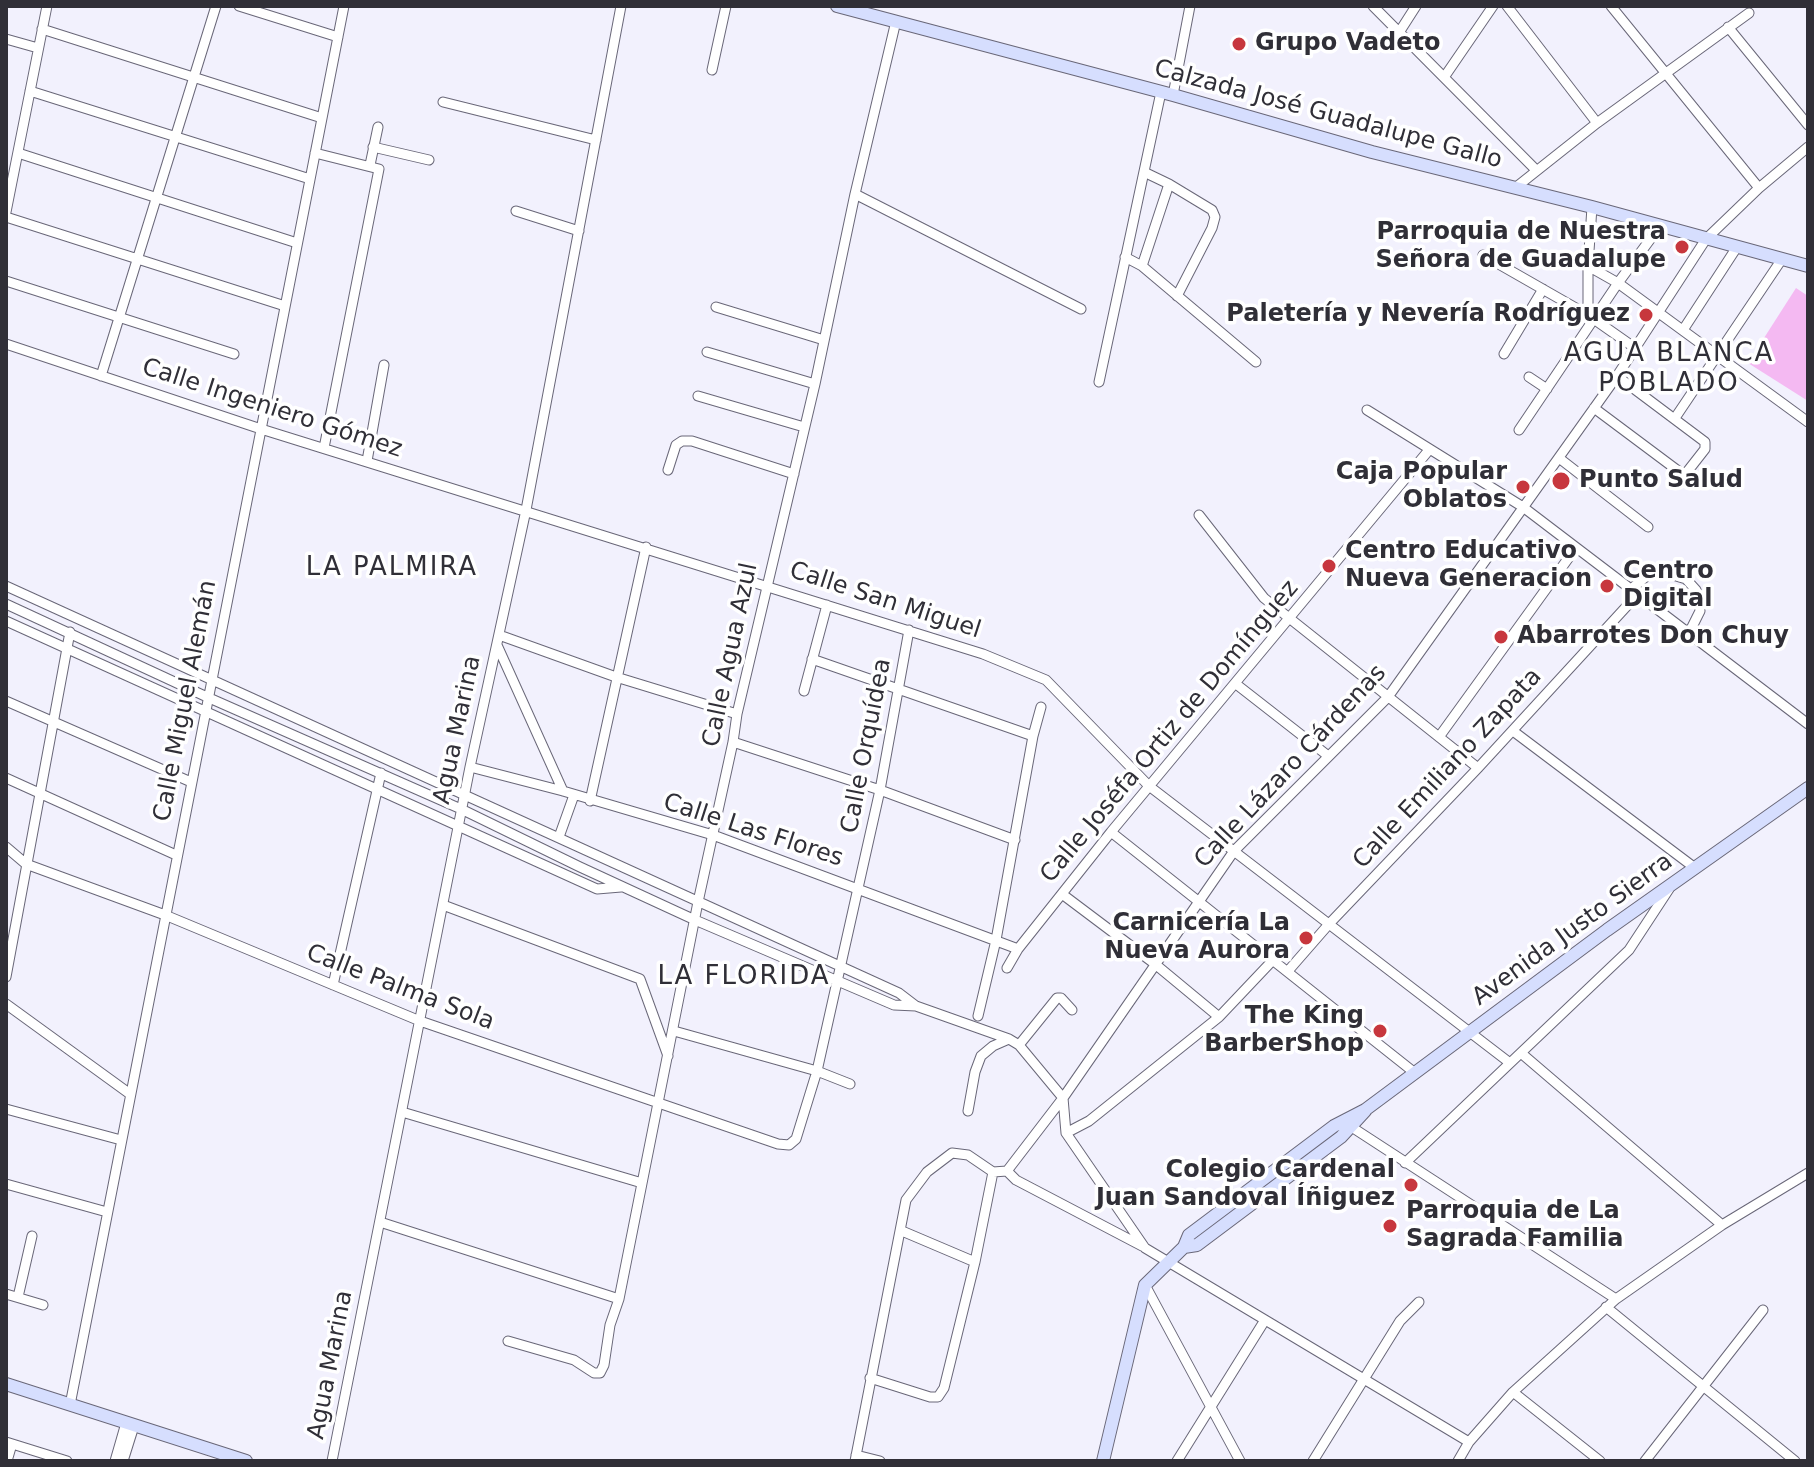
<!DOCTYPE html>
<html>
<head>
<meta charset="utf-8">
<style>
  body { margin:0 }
  #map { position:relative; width:1814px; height:1467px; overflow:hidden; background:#f2f1fd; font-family:"DejaVu Sans",sans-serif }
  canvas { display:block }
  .frame { position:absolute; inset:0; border:8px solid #302f37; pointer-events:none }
</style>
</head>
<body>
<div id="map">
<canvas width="1814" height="1467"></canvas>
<div class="frame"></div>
</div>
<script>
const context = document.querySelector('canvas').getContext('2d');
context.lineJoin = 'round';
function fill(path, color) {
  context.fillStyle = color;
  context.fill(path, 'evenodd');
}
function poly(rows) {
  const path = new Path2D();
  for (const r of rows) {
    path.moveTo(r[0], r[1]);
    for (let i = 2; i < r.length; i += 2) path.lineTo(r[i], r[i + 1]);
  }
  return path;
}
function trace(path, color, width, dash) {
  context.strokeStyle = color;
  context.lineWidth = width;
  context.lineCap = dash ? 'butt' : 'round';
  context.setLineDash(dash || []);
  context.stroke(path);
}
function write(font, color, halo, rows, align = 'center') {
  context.font = font + ' "DejaVu Sans",sans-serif';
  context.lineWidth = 7;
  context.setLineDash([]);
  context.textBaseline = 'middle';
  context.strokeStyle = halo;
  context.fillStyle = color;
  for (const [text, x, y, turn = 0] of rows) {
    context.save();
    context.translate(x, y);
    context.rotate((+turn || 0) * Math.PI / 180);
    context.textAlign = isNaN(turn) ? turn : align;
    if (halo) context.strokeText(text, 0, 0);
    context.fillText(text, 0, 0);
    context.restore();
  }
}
fill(poly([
  [1796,288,1808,296,1808,401,1748,363]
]), '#f4b9f2');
const street = poly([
  [239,6,338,37],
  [1373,6,1536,170],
  [1507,6,1597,123],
  [1611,6,1759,188],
  [1728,27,1808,125],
  [42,29,322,118],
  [1400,31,1416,6],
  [6,39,38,48],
  [712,70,726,6],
  [1445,76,1493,6],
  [30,91,310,179],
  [1173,95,1190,6],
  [443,102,596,140],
  [373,147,429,160],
  [18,153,297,243],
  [315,153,379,169,324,448],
  [370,165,378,127],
  [1144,172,1169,184,1212,210,1215,217,1212,228,1177,296],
  [1515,188,1597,123,1749,13],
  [855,194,1081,309],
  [516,211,579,231],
  [6,212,47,6],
  [6,217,285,306],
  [1483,255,1588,315,1635,348],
  [1125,257,1142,266,1256,362],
  [1142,266,1169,184],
  [1588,266,1618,283,1808,422],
  [6,281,234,354],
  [716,307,824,340],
  [1588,315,1588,266,1592,207],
  [1683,330,1737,247],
  [6,344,261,429,983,654,1046,680,1149,786,1510,1063],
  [707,352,815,384],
  [1504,354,1543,289],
  [101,376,216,6],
  [1529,377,1547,389],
  [1099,382,1161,92],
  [698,396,804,427],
  [1594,408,1681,473,1687,472,1705,449,1705,442,1617,376],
  [1367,410,1523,507,1808,724],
  [1675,418,1782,259],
  [1519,430,1618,283,1660,226],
  [1559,458,1648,527],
  [367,461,384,365],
  [668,470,676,445,682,441,692,441,794,474],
  [1199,515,1264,598,1478,768],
  [6,586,899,993,916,1006],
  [1630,590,1649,574,1663,572,1686,579,1696,590,1699,599,1700,611,1689,633],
  [6,604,207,697,461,809,580,867,695,920,894,1005,916,1006,1009,1039,1019,1045,1063,1098,1066,1133,1145,1248,1469,1442],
  [6,621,597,889,621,887],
  [499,635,616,677,737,714],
  [497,645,563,791],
  [812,659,1033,736],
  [1236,684,1327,755],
  [804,691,827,605],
  [6,701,191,782],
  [1513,731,1695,868],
  [1439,737,1575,549],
  [733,742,880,790,1015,840],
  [470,767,563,791,713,835,1018,949],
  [6,778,176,855],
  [590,801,646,547],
  [1111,832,1415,1073],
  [559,837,574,795],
  [6,847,26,864,165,915,420,1021,778,1144,789,1145,796,1139,817,1071,880,790,909,630],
  [1062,894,1155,964,1219,1017],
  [443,905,640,979,668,1056],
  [1007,968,1018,949,1111,832,1429,450],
  [1288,971,1329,924,1478,768,1637,595],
  [6,977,70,632],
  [333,985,381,773],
  [6,1004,130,1094],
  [978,1016,996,940,1033,736,1041,707],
  [674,1031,817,1071,850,1084],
  [1019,1045,1057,998,1061,998,1072,1010],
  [1521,1053,1722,1225],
  [6,1109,121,1140],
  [968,1111,975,1072,981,1056,993,1046,1009,1039],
  [402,1112,642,1183],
  [1347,1124,1616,1299],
  [1066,1133,1089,1121,1219,1017,1273,960],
  [1405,1163,1629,950,1669,889],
  [1007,1171,1063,1098,1234,851,1388,697,1617,376,1706,239,1759,188,1808,147],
  [6,1184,107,1212],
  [380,1222,619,1299],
  [902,1231,975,1262],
  [1145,1285,1240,1461],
  [6,1294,43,1305],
  [18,1297,32,1236],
  [1606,1307,1795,1461],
  [508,1341,574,1360,594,1373,600,1373,604,1365,610,1325,619,1299,698,902,733,742,737,714,815,384,855,194,896,21],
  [870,1378,930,1397,938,1397,944,1388,975,1262,993,1172],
  [1513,1392,1600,1461],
  [70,1405,344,6],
  [6,1442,67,1461],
  [856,1455,880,1461],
  [7,1461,12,1444],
  [115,1461,126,1423],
  [123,1461,134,1426],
  [332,1461,470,767,526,510,621,6],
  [855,1461,906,1200,927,1172,952,1153,968,1155,993,1172,1007,1171,1016,1180,1142,1246],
  [1177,1461,1265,1320],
  [1313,1461,1400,1321,1419,1302],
  [1458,1461,1469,1442,1513,1392,1616,1299,1722,1225,1808,1173],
  [1645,1461,1763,1310]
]);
const secondary = poly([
  [837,6,1173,95,1372,152,1592,207,1808,266],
  [1184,1247,1197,1245,1341,1137,1365,1111],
  [6,1384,246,1461],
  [1103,1461,1145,1285,1184,1247,1189,1235,1334,1126,1365,1110,1607,930,1808,788]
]);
trace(street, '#696778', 11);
trace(secondary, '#696778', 14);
trace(street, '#fff', 9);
trace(secondary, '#d6defe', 12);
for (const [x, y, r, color] of [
  [1239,44,8,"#c7373d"],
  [1682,247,8,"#c7373d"],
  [1646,315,8,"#c7373d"],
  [1561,481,10,"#c7373d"],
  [1523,487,8,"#c7373d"],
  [1329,566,8,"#c7373d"],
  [1607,586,8,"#c7373d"],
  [1501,637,8,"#c7373d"],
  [1306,938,8,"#c7373d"],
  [1380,1031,8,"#c7373d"],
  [1411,1185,8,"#c7373d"],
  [1390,1226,8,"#c7373d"]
]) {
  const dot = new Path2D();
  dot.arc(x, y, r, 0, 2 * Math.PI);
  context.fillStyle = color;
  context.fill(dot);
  trace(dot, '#fff', 3);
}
write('bold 24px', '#302f37', '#fff', [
  ["Grupo Vadeto",1255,44],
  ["Parroquia de Nuestra",1666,233,"right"],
  ["Señora de Guadalupe",1666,261,"right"],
  ["Paletería y Nevería Rodríguez",1630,315,"right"],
  ["Caja Popular",1507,473,"right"],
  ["Oblatos",1507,501,"right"],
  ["Punto Salud",1579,481],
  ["Centro Educativo",1345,552],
  ["Nueva Generacion",1345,580],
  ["Centro",1623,572],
  ["Digital",1623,600],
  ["Abarrotes Don Chuy",1517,637],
  ["Carnicería La",1290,924,"right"],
  ["Nueva Aurora",1290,952,"right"],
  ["The King",1364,1017,"right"],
  ["BarberShop",1364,1045,"right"],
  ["Colegio Cardenal",1395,1171,"right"],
  ["Juan Sandoval Íñiguez",1395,1199,"right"],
  ["Parroquia de La",1406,1212],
  ["Sagrada Familia",1406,1240]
], 'left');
write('24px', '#302f37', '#fff', [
  ["Calzada José Guadalupe Gallo",1328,115,15],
  ["Calle Ingeniero Gómez",272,409,18],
  ["Calle San Miguel",885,601,18],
  ["Calle Agua Azul",731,655,-78],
  ["Calle Miguel Alemán",186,701,-79],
  ["Agua Marina",458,730,-78],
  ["Calle Joséfa Ortiz de Domínguez",1170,732,-50],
  ["Calle Orquídea",867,746,-79],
  ["Calle Lázaro Cárdenas",1291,767,-47],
  ["Calle Emiliano Zapata",1448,769,-47],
  ["Calle Las Flores",753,831,18],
  ["Avenida Justo Sierra",1573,930,-36],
  ["Calle Palma Sola",400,988,21],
  ["Agua Marina",331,1365,-79]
]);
context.letterSpacing = '2px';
write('26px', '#302f37', '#fff', [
  ["AGUA BLANCA",1669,354],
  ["POBLADO",1669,384],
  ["LA PALMIRA",392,568],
  ["LA FLORIDA",744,977]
]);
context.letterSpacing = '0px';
</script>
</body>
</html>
